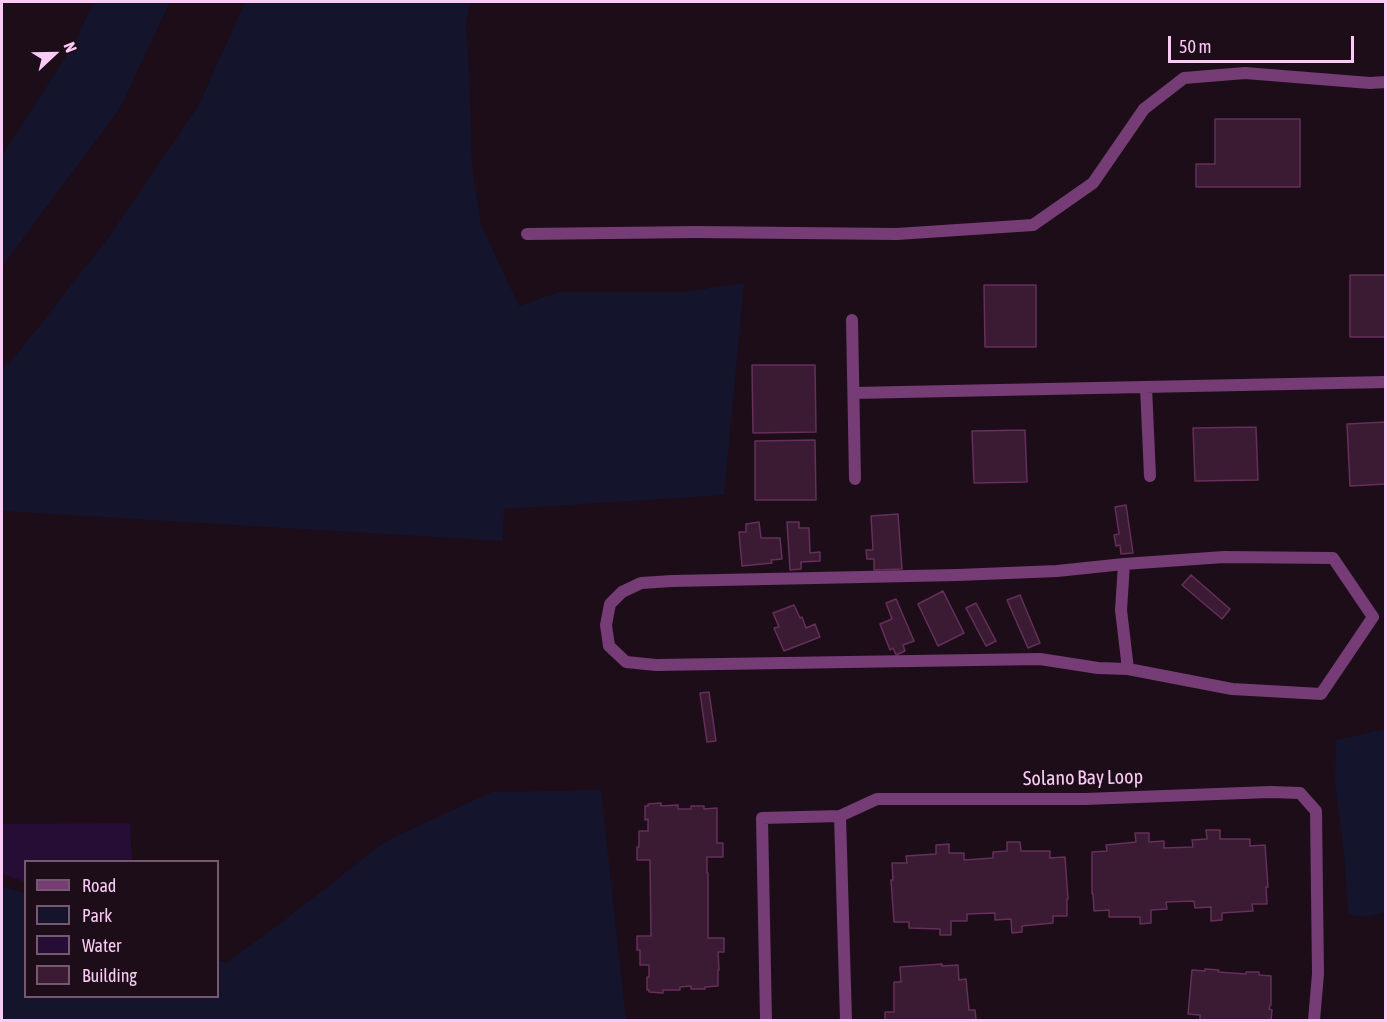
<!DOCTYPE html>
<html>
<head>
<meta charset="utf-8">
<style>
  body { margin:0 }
  #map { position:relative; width:1387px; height:1022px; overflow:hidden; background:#1c0d19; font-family:"Asap Condensed",sans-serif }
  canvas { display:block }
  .frame { position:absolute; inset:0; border:3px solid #faccf5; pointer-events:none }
  .legend { position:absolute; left:24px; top:860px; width:195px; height:138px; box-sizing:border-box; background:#1c0d19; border:2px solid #755971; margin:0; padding:8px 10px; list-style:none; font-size:18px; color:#faccf5 }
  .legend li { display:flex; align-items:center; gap:12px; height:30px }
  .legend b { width:30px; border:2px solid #755971 }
  .north { position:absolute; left:24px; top:24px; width:60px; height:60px; -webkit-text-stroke:4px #1c0d19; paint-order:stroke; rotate:68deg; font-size:16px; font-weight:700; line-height:24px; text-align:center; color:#faccf5 }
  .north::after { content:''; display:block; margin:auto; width:21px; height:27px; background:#faccf5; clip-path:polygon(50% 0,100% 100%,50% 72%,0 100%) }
  .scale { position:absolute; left:1168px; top:36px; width:186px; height:27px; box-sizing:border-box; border:3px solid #faccf5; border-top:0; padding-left:8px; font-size:18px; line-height:21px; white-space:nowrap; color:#faccf5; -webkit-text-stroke:4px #1c0d19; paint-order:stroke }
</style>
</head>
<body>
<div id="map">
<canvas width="1387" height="1022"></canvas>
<div class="frame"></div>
<ul class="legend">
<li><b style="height:8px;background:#763c75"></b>Road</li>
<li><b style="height:16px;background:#14152c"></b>Park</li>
<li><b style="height:16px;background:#260d35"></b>Water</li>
<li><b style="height:16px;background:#3b1b34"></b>Building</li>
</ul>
<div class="north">N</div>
<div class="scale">50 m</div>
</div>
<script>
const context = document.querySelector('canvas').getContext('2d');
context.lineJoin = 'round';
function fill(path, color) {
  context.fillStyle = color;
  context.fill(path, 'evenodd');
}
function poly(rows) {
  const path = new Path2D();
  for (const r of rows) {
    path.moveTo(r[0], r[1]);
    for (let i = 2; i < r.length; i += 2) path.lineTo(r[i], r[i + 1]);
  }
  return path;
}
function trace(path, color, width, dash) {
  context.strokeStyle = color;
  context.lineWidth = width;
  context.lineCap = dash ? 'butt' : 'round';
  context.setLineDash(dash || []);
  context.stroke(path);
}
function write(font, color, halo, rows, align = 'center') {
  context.font = font + ' "Asap Condensed",sans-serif';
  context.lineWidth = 4.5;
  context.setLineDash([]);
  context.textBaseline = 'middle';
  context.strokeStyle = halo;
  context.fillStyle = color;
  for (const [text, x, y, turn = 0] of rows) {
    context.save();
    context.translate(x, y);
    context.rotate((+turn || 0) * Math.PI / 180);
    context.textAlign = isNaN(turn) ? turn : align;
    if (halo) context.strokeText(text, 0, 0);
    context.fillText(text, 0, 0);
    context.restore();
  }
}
fill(poly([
  [94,2,170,2,120,108,2,267,2,156,74,44],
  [245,2,470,2,466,24,469,73,472,166,481,225,519,306,559,292,683,292,744,283,724,495,504,509,503,541,2,511,2,369,18,353,106,241,199,105],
  [1385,729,1385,912,1370,916,1348,915,1345,861,1335,783,1336,740],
  [601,790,626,1020,2,1020,2,886,25,894,26,996,218,996,218,960,226,963,277,926,386,841,492,792]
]), '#14152c');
fill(poly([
  [130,823,132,861,26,862,25,882,2,874,2,824]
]), '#260d35');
const building = poly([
  [1215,119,1300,119,1300,187,1196,187,1196,164,1215,164,1215,119],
  [1350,275,1386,275,1386,337,1350,337,1350,275],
  [984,285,1036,285,1036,347,985,347,984,285],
  [752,365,815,365,816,432,753,433,752,365],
  [1386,422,1386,484,1350,486,1347,424,1386,422],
  [1256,427,1258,480,1195,481,1193,428,1256,427],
  [1025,430,1027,482,974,483,972,431,1025,430],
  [815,440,816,500,755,500,755,441,815,440],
  [1126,505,1133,553,1121,554,1120,545,1116,546,1114,535,1119,534,1115,507,1126,505],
  [898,514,902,569,874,570,874,559,867,559,866,550,873,550,871,516,898,514],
  [759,522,761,538,780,538,782,559,771,560,772,563,742,566,739,532,746,532,746,524,759,522],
  [787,522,799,522,799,528,809,528,810,553,820,552,820,561,801,562,801,569,790,570,787,522],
  [1191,575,1230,609,1222,619,1182,585,1191,575],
  [943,591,964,633,938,646,918,604,943,591],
  [1020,595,1040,643,1028,648,1007,600,1020,595],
  [896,599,914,641,903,645,905,651,896,655,893,648,890,650,880,624,892,619,886,603,896,599],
  [976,603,996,641,986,646,966,608,976,603],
  [794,605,800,618,802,617,806,628,815,624,820,637,784,651,774,628,779,627,773,613,794,605],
  [709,692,716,741,707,742,700,693,709,692],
  [661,803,661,806,678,805,678,809,691,809,691,806,704,806,704,809,717,808,717,843,723,843,723,857,707,857,707,873,708,873,708,938,724,938,724,952,718,952,719,970,718,970,718,986,705,987,705,989,691,989,691,986,680,987,680,990,663,990,663,993,649,992,649,990,647,990,647,977,649,977,649,965,640,965,640,950,637,950,637,936,651,936,650,860,637,860,637,847,639,847,639,831,648,831,648,819,645,820,645,806,648,806,648,804,661,803],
  [1206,830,1220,830,1220,839,1250,839,1250,846,1265,845,1268,887,1266,887,1267,904,1252,904,1253,911,1222,913,1222,920,1211,921,1211,907,1195,908,1194,901,1166,902,1167,909,1151,910,1151,923,1140,924,1140,917,1109,917,1109,910,1094,911,1093,894,1092,894,1092,852,1107,851,1106,845,1136,842,1135,833,1149,833,1149,842,1164,841,1164,848,1193,847,1192,840,1207,839,1206,830],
  [1007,842,1020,842,1021,851,1050,851,1050,858,1065,857,1068,899,1067,899,1067,916,1053,916,1053,923,1022,926,1022,932,1012,933,1011,919,995,920,995,913,967,914,967,921,951,921,951,935,940,935,940,929,909,928,909,922,894,922,891,880,893,880,892,863,907,863,906,856,936,854,936,845,949,844,949,853,964,853,964,860,993,858,993,852,1007,851,1007,842],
  [942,964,942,966,958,965,959,980,966,979,969,1010,975,1010,976,1020,885,1020,885,1012,894,1012,894,982,901,982,900,967,942,964],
  [1205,969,1219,970,1218,972,1246,974,1246,972,1259,972,1259,975,1271,976,1271,1005,1270,1005,1269,1009,1272,1010,1271,1020,1200,1020,1200,1015,1188,1014,1192,970,1205,971,1205,969]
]);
fill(building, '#3b1b34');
trace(building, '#652f5a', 1.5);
trace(poly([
  [527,234,696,232,897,234,1033,225,1093,183,1144,109,1184,78,1245,73,1370,83,1386,82],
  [852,320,855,479],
  [1146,387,1150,476],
  [854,393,1386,382],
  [1224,557,1333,558,1373,617,1321,694,1232,689,1128,669,1121,610,1124,564,1224,557],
  [1124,564,1057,571,958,575,672,581,641,583,622,592,610,604,606,625,609,646,626,662,656,665,1040,659,1098,668,1128,669]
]), '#763c75', 12);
trace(poly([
  [766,1020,762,818,840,816],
  [846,1020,840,816,877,799,1085,799,1270,792,1300,793,1316,811,1318,974,1314,1020]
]), '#763c75', 12);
write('20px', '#faccf5', '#1c0d19', [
  ["Solano Bay Loop",1083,778,-1]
]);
</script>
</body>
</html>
